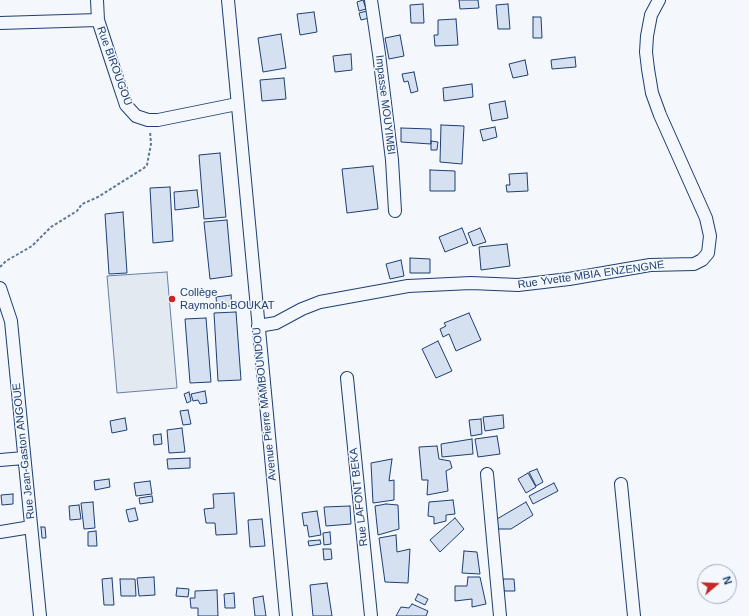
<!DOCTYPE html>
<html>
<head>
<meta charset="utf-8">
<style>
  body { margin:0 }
  #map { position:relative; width:749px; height:616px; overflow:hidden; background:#f4f7fb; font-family:Helvetica,sans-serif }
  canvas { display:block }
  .north { position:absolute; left:697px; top:564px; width:40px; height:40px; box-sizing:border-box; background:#f4f7fb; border:1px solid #9eadc5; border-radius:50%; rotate:71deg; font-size:11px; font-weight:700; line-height:16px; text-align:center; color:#1d3f73 }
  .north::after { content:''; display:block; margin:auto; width:14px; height:18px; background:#c62828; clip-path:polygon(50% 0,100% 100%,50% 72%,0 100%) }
</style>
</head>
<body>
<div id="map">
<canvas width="749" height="616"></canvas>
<div class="north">N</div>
</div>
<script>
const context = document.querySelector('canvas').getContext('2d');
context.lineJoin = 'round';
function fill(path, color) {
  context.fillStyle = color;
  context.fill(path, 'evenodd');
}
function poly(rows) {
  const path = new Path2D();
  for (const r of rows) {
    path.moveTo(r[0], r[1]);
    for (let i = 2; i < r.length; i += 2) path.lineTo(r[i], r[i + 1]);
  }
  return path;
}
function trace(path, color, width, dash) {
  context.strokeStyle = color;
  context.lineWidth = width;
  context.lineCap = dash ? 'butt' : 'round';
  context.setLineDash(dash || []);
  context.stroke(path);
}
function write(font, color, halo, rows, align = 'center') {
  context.font = font + ' Helvetica,sans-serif';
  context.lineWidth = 3;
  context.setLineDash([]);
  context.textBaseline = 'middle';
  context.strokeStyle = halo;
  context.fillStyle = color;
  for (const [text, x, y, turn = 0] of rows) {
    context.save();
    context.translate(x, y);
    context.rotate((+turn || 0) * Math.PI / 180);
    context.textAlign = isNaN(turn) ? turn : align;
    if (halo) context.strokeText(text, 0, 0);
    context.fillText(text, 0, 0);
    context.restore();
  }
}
const green = poly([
  [167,272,177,388,117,393,107,276,167,272]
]);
fill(green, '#e3e9f0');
trace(green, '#687fa3', 1);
const building = poly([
  [363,0,366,9,359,11,357,2,363,0],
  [459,0,478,0,479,8,460,9,459,0],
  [423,4,424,23,411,23,410,5,423,4],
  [508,4,510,29,498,29,496,5,508,4],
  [367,11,369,18,361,20,359,13,367,11],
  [314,12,317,32,300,35,297,14,314,12],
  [533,17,541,17,542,38,533,38,533,17],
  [456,19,458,45,435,46,434,35,438,35,438,20,456,19],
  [281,34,286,68,263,72,258,38,281,34],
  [400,35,404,56,389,59,385,38,400,35],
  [351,54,352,70,335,72,333,56,351,54],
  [575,57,576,67,552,69,551,60,575,57],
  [525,60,528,75,513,78,509,64,525,60],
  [414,72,418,91,411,93,408,81,404,82,402,74,414,72],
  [284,78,286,99,262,101,260,80,284,78],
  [472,84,473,97,444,101,443,88,472,84],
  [505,101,508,118,492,121,489,104,505,101],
  [441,125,464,126,462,164,440,162,441,125],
  [495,127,497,137,483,141,480,130,495,127],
  [401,128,431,129,431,144,401,142,401,128],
  [431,141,438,142,437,150,431,150,431,141],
  [220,153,226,217,204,219,199,155,220,153],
  [373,166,378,209,347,213,342,169,373,166],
  [430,170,455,171,455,191,430,191,430,170],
  [527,173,528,191,507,192,506,185,510,185,509,174,527,173],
  [170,187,173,241,153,243,150,188,170,187],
  [197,190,199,207,175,210,174,192,197,190],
  [123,212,127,273,109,274,105,214,123,212],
  [227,220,232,276,210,279,204,222,227,220],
  [462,228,468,243,445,252,439,237,462,228],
  [480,228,486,242,473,246,468,233,480,228],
  [507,244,510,266,481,270,479,247,507,244],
  [410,258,430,259,430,273,410,273,410,258],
  [401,260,404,276,390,279,386,264,401,260],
  [231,295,232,306,217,307,216,297,231,295],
  [236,312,241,380,218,381,214,313,236,312],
  [469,313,481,340,456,351,449,334,443,337,440,329,446,326,444,323,469,313],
  [206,318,211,382,190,383,185,319,206,318],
  [438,341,452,371,436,378,422,349,438,341],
  [205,391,207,403,200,404,198,400,193,401,191,394,205,391],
  [189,392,191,401,187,403,184,394,189,392],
  [188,410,191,424,183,425,180,411,188,410],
  [503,415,504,428,485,431,483,417,503,415],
  [125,418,127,430,112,433,110,421,125,418],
  [481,419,482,434,471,436,469,420,481,419],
  [182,428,185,452,169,453,167,430,182,428],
  [161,434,162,444,154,445,153,435,161,434],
  [497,436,500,454,478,457,475,439,497,436],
  [472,439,473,454,442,457,441,444,472,439],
  [437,446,439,459,450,461,452,468,446,471,448,491,427,495,428,480,422,480,419,447,437,446],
  [190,458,190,468,168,469,167,459,190,458],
  [392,459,389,481,394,480,394,500,373,503,371,463,392,459],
  [537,469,543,482,536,486,529,472,537,469],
  [528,473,536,487,526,493,518,479,528,473],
  [109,479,110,487,95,490,94,481,109,479],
  [150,481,152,494,136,496,134,483,150,481],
  [554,483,558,491,533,504,529,496,554,483],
  [234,493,237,534,216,535,215,523,206,523,204,509,214,508,213,494,234,493],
  [13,494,13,504,2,505,1,495,13,494],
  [152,496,153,502,140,504,139,498,152,496],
  [453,500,455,514,446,515,446,521,434,524,434,517,428,516,429,502,453,500],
  [93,502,95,528,84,529,81,503,93,502],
  [526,502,533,515,511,529,498,529,497,519,526,502],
  [386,504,398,505,399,529,378,535,375,506,386,504],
  [79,505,81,519,70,520,69,506,79,505],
  [350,506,351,524,326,526,324,507,350,506],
  [135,508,138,520,129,522,126,510,135,508],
  [317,511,321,535,309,537,307,525,304,526,302,513,317,511],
  [455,518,464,529,440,552,430,540,455,518],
  [262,519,265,546,250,547,248,520,262,519],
  [41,527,45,527,46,538,42,538,41,527],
  [96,531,97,546,88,546,88,532,96,531],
  [330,532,331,544,324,545,323,533,330,532],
  [396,535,397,552,410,549,408,583,385,582,379,538,396,535],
  [320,540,321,544,309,546,308,541,320,540],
  [323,549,331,549,332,559,324,560,323,549],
  [464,551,477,552,480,574,462,573,464,551],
  [154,577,155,595,139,596,137,578,154,577],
  [468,577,480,577,486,604,472,607,472,599,455,601,455,586,467,586,468,577],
  [112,578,114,605,104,605,102,579,112,578],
  [120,579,135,579,136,596,121,596,120,579],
  [503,579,514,579,515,591,504,591,503,579],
  [327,583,332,616,313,616,310,585,327,583],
  [177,588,189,589,188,597,176,596,177,588],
  [217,590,218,616,198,616,198,608,191,608,190,598,195,598,195,591,217,590],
  [234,593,235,608,225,608,224,594,234,593],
  [418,594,428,599,425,605,415,600,418,594],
  [263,596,266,616,255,616,253,598,263,596],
  [412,604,428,611,426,616,396,616,401,607,409,608,412,604]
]);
fill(building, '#d5e0f0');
trace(building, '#1d3f73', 1);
const minor = poly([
  [97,0,98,20,112,63,126,105,136,116,148,120,158,120,237,104],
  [228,0,286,616],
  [371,0,379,54,392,160,395,211],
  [0,23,98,20],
  [0,288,11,321,40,616],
  [258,326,276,323,302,309,320,302,408,286,471,283,518,285,569,279,650,265,694,264,702,260,708,253,710,236,706,218,660,115,652,93,648,69,646,52,647,36,651,15,659,0],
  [347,378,371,616],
  [0,460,24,458],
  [487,474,500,616],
  [621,484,634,616],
  [0,532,31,527]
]);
trace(minor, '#1d3f73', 14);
trace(poly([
  [0,267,6,261,32,246,51,227,77,211,82,204,98,197,144,168,147,165,151,144,150,131]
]), '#5e769c', 2, [3, 2]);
trace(minor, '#f4f7fb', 12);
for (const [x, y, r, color] of [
  [172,299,4,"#c62828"]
]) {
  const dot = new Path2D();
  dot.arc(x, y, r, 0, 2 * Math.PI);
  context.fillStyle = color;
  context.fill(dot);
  trace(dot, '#f4f7fb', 1.5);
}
write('11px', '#1d3f73', '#f4f7fb', [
  ["Rue BIROUGOU",114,66,70],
  ["Impasse MOUYIMBI",385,105,83],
  ["Rue Yvette MBIA ENZENGNE",591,275,-8],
  ["Avenue Pierre MAMBOUNDOU",265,404,-96],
  ["Rue Jean-Gaston ANGOUE",24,451,-96],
  ["Rue LAFONT BEKA",359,497,-96]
]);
write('11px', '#1d3f73', '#f4f7fb', [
  ["Collège",180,293],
  ["Raymonb BOUKAT",180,306]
], 'left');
</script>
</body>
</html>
